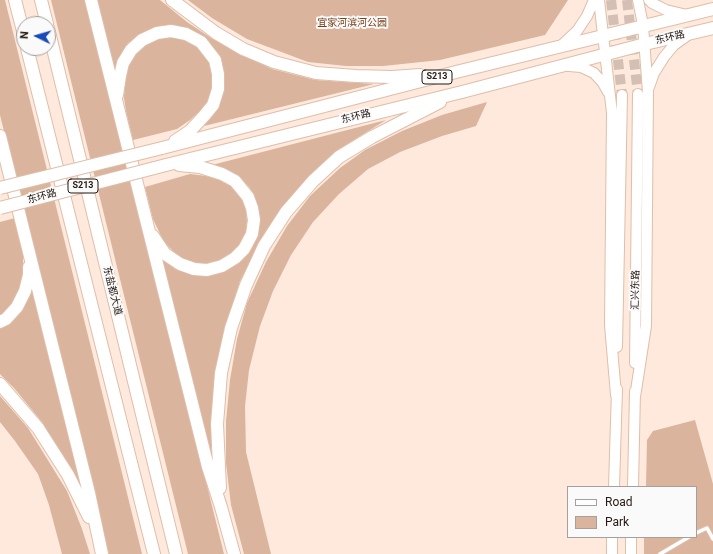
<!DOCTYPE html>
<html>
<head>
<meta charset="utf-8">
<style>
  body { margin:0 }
  #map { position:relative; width:713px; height:554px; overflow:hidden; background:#fee9dc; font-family:Roboto,sans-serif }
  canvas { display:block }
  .legend { position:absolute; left:567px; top:486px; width:130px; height:52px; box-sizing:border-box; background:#fafafa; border:1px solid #a5a09d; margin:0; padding:5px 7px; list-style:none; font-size:12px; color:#251912 }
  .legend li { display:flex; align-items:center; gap:8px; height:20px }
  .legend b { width:20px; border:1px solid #a5a09d }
  .north { position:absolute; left:16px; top:16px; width:40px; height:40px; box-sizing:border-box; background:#fafafa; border:1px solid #a5a09d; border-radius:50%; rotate:275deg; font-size:11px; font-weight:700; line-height:16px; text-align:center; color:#251912 }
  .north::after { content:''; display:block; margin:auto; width:14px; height:18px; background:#184bb7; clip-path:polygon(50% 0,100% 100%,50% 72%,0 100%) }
</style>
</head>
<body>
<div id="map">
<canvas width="713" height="554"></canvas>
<ul class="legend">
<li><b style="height:5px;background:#fff"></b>Road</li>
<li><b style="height:11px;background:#dab49d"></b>Park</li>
</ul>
<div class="north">N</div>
</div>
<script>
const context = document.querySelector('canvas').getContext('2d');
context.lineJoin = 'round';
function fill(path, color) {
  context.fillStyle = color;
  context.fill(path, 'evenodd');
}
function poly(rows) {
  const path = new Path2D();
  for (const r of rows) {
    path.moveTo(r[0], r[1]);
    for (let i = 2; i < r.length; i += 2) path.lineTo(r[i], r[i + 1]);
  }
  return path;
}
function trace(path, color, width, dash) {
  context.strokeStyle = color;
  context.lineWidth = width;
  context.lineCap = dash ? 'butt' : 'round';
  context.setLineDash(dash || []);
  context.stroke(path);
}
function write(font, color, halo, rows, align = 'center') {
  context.font = font + ' Roboto,"Noto Sans SC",sans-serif';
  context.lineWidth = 4;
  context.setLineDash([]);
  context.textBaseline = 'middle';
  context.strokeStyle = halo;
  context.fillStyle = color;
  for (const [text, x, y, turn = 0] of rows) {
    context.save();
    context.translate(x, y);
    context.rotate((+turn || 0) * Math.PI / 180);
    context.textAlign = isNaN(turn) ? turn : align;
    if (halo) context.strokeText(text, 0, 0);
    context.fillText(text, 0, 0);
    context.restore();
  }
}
fill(poly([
  [0,0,5,0,142,554,109,554,0,115],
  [51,0,86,0,224,554,188,554],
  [96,0,160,0,187,22,211,38,240,54,272,69,315,80,374,84,204,126,217,110,222,96,224,83,223,68,217,53,208,43,152,29,139,35,128,43,121,56,114,74],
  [188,0,568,0,545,35,440,60,383,66,346,66,308,62,247,39,212,18],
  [164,37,178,38,189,41,199,48,208,59,211,72,213,85,210,98,202,109,190,120,177,129,133,140,126,111,124,98,125,81,128,68,134,56,144,47,153,40],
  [487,102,476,126,442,136,400,152,368,169,339,194,313,222,291,255,273,291,260,326,249,370,245,406,246,452,271,554,244,554,231,505,226,463,226,421,230,380,237,339,247,303,266,262,287,226,310,196,340,168,365,150,402,131,442,115],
  [386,120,336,151,309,177,282,207,260,242,240,281,225,327,211,424,211,462,159,255,175,269,193,274,223,270,259,220,257,202,250,188,239,176,226,169,212,165],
  [190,174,206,176,223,181,234,188,241,198,246,210,247,221,246,232,241,244,232,254,208,265,195,264,183,259,174,252,164,242,153,219,145,187],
  [15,218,23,252,23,274,20,290,13,304,4,313,0,315,0,222],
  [33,286,84,493,42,422,14,388,0,374,0,327],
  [0,396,28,428,67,491,82,529,90,554,62,554,49,505,38,474,15,441,0,422],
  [695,420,713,484,713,554,644,554,644,537,696,537,696,487,646,487,647,440,653,431]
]), '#dab49d');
trace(poly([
  [611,0,622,95],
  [627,0,638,94]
]), '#d3bfb4', 10, [10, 5]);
const service = poly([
  [696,533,707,528,713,539],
  [660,554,689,537]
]);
const secondary = poly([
  [599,0,612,113,610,325,616,395],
  [649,0,652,3,666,10,687,15],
  [561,46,577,31,587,16,594,0],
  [569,66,581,67,594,73,603,83,608,92],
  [649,87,654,73,664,57,674,45,688,35],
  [617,347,622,95],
  [635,363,638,94],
  [635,397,646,326,648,93,643,25,638,0],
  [614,487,617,389],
  [633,487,635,391],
  [612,554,612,537],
  [631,554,631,537]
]);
const trunk = poly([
  [15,0,24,35],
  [41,0,47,24],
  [91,0,208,467,221,507,234,554],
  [172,0,216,33,243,49,274,62,316,73,356,76,392,77,420,75],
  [48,28,176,554],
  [27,48,154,554],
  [117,95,120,76,123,63,131,50,142,40,157,33,171,31,186,34,201,42,215,60,218,74,218,89,213,105,204,116,190,131,175,141],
  [0,136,89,493,102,554],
  [162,148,456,72,713,9],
  [166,165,462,92,645,44,713,28],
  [153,236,165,254,180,264,194,269,207,270,222,266,235,258,244,249,252,234,254,220,252,208,248,197,235,181,222,174,200,167,179,165],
  [0,322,6,319,17,307,25,291,29,275,29,267],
  [0,384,38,428,68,475,89,517],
  [220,488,217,424,221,373,231,328,246,285,264,246,286,212,313,181,339,157,372,137,440,102]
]);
trace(service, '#dfbeaa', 5.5);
trace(secondary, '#dfbeaa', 12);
trace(trunk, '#dfbeaa', 14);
trace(service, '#fff', 3.5);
trace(secondary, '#fff', 10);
trace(trunk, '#fff', 12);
const trunkBridge = poly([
  [0,188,162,148],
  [0,208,166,165]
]);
trace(trunkBridge, '#dfbeaa', 14, []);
trace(trunkBridge, '#fff', 12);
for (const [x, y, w] of [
  [437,77,30],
  [83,186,30]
]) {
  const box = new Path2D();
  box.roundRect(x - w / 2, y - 7, w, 14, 3);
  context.fillStyle = '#fafafa';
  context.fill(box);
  trace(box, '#251912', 1);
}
write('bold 9px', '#251912', null, [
  ["S213",437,77],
  ["S213",83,186]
]);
write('10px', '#794018', '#fafafa', [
  ["宜家河滨河公园",352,23]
]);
write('10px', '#251912', '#fafafa', [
  ["东环路",670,38,-13],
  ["东环路",356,117,-14],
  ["东环路",42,197,-15],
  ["汇兴东路",636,290,-89],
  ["东盐都大道",112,291,76]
]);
</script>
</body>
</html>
